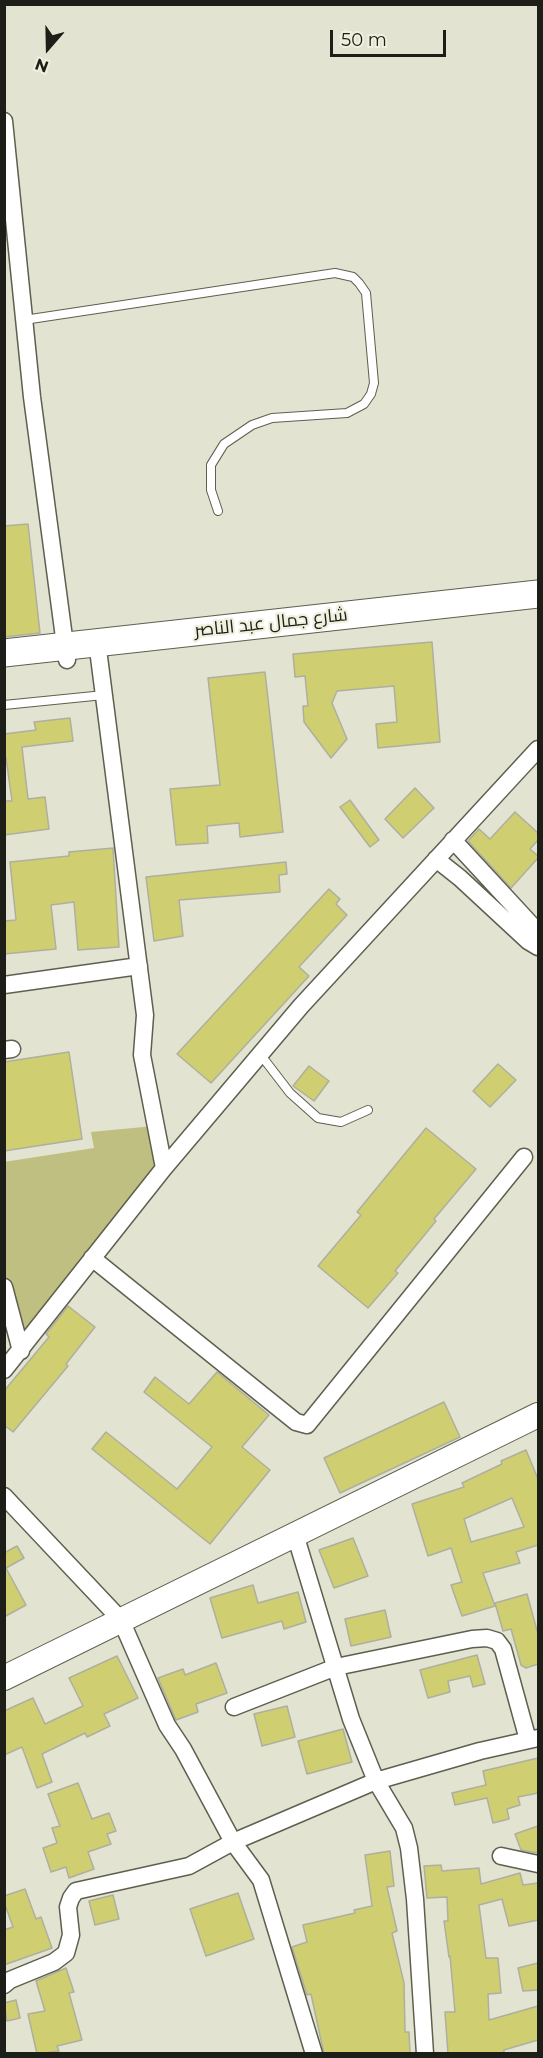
<!DOCTYPE html>
<html>
<head>
<meta charset="utf-8">
<style>
  body { margin:0 }
  #map { position:relative; width:543px; height:2058px; overflow:hidden; background:#e2e3d1; font-family:Montserrat,sans-serif }
  canvas { display:block }
  .frame { position:absolute; inset:0; border:6px solid #1e1e18; pointer-events:none }
  .north { position:absolute; left:18px; top:18px; width:60px; height:60px; -webkit-text-stroke:4px #f0f0de; paint-order:stroke; rotate:200deg; font-size:16px; font-weight:700; line-height:24px; text-align:center; color:#1e1e18 }
  .north::after { content:''; display:block; margin:auto; width:21px; height:27px; background:#1e1e18; clip-path:polygon(50% 0,100% 100%,50% 72%,0 100%) }
  .scale { position:absolute; left:330px; top:30px; width:116px; height:27px; box-sizing:border-box; border:3px solid #1e1e18; border-top:0; padding-left:8px; font-size:18px; line-height:21px; white-space:nowrap; color:#1e1e18; -webkit-text-stroke:4px #f0f0de; paint-order:stroke }
</style>
</head>
<body>
<div id="map">
<canvas width="543" height="2058"></canvas>
<div class="frame"></div>
<div class="north">N</div>
<div class="scale">50 m</div>
</div>
<script>
const context = document.querySelector('canvas').getContext('2d');
context.lineJoin = 'round';
function fill(path, color) {
  context.fillStyle = color;
  context.fill(path, 'evenodd');
}
function poly(rows) {
  const path = new Path2D();
  for (const r of rows) {
    path.moveTo(r[0], r[1]);
    for (let i = 2; i < r.length; i += 2) path.lineTo(r[i], r[i + 1]);
  }
  return path;
}
function trace(path, color, width, dash) {
  context.strokeStyle = color;
  context.lineWidth = width;
  context.lineCap = dash ? 'butt' : 'round';
  context.setLineDash(dash || []);
  context.stroke(path);
}
function write(font, color, halo, rows, align = 'center') {
  context.font = font + ' Montserrat,Cairo,sans-serif';
  context.lineWidth = 4.5;
  context.setLineDash([]);
  context.textBaseline = 'middle';
  context.strokeStyle = halo;
  context.fillStyle = color;
  for (const [text, x, y, turn = 0] of rows) {
    context.save();
    context.translate(x, y);
    context.rotate((+turn || 0) * Math.PI / 180);
    context.textAlign = isNaN(turn) ? turn : align;
    if (halo) context.strokeText(text, 0, 0);
    context.fillText(text, 0, 0);
    context.restore();
  }
}
fill(poly([
  [154,1126,163,1167,21,1350,5,1283,4,1162,94,1148,91,1132]
]), '#bfbf81');
const building = poly([
  [28,524,40,633,4,637,4,526,28,524],
  [432,642,440,742,378,748,376,724,397,722,394,686,337,691,332,703,347,739,331,758,304,722,303,706,308,706,305,676,295,677,293,654,432,642],
  [265,672,283,832,240,837,239,823,207,826,208,843,176,845,170,789,220,785,208,678,265,672],
  [70,718,73,741,22,747,28,799,45,797,49,829,4,835,4,801,12,801,6,758,4,758,4,734,36,730,34,722,70,718],
  [415,788,434,808,403,838,385,819,415,788],
  [350,800,379,840,370,847,340,807,350,800],
  [515,812,538,833,538,840,530,849,538,856,538,858,511,888,468,841,479,829,490,839,515,812],
  [113,848,119,947,78,950,74,902,51,905,56,949,4,954,4,921,16,920,10,862,69,856,69,852,113,848],
  [286,862,287,874,279,875,280,892,179,900,183,936,154,941,146,877,286,862],
  [329,889,340,899,336,904,347,915,299,967,309,976,211,1083,177,1054,329,889],
  [69,1052,82,1139,4,1151,4,1062,69,1052],
  [498,1064,516,1080,490,1107,473,1091,498,1064],
  [309,1066,329,1081,314,1101,293,1086,309,1066],
  [426,1128,476,1169,434,1219,436,1221,395,1271,398,1273,368,1308,318,1266,361,1215,357,1212,426,1128],
  [68,1306,95,1327,66,1364,68,1366,13,1432,4,1425,4,1391,49,1337,46,1334,68,1306],
  [217,1372,269,1415,242,1447,270,1470,210,1544,92,1449,106,1432,177,1489,212,1447,144,1392,155,1377,189,1404,217,1372],
  [444,1402,460,1437,340,1493,324,1458,444,1402],
  [526,1450,538,1479,538,1545,516,1552,520,1563,483,1573,495,1606,462,1616,451,1585,462,1582,451,1548,428,1556,412,1504,464,1487,462,1483,502,1464,501,1461,526,1450],
  [512,1498,524,1527,471,1542,464,1519,512,1498],
  [353,1538,368,1576,334,1588,319,1550,353,1538],
  [17,1546,24,1558,6,1568,26,1605,4,1617,4,1553,17,1546],
  [253,1585,258,1603,298,1592,306,1622,284,1629,282,1621,222,1638,210,1598,253,1585],
  [527,1594,538,1634,538,1664,526,1668,521,1665,511,1629,503,1631,495,1603,527,1594],
  [385,1610,391,1637,351,1646,345,1619,385,1610],
  [477,1655,485,1684,473,1687,470,1676,448,1681,450,1692,428,1698,420,1670,477,1655],
  [117,1656,138,1698,104,1714,110,1726,87,1737,85,1733,42,1754,52,1782,37,1788,22,1747,4,1755,4,1711,33,1698,45,1724,83,1706,69,1678,117,1656],
  [216,1663,227,1693,196,1704,198,1712,176,1720,158,1678,183,1669,185,1675,216,1663],
  [287,1706,295,1737,262,1746,254,1714,287,1706],
  [343,1729,352,1762,307,1774,298,1741,343,1729],
  [538,1758,538,1793,518,1797,520,1805,507,1809,509,1819,493,1823,487,1798,455,1805,452,1793,486,1785,483,1771,538,1758],
  [78,1783,92,1819,109,1813,116,1831,107,1834,111,1844,88,1852,94,1869,69,1878,66,1867,51,1872,43,1848,57,1843,52,1828,60,1826,48,1794,78,1783],
  [538,1826,538,1853,521,1850,515,1834,538,1826],
  [390,1851,394,1886,387,1887,397,1931,392,1933,404,1983,405,2032,409,2032,410,2054,324,2054,311,1994,307,1995,292,1947,307,1942,303,1925,355,1913,354,1910,372,1906,365,1855,390,1851],
  [441,1865,442,1871,479,1868,481,1884,520,1873,523,1885,538,1883,538,1920,509,1926,502,1899,479,1905,486,1958,498,1958,501,1993,488,1994,489,2020,538,2006,538,2040,504,2050,504,2054,448,2054,445,2012,455,2012,450,1956,449,1957,444,1921,448,1921,447,1897,427,1898,424,1866,441,1865],
  [25,1889,36,1919,41,1917,52,1948,4,1965,4,1930,13,1927,4,1902,4,1896,25,1889],
  [238,1893,254,1939,206,1956,190,1909,238,1893],
  [113,1895,119,1919,95,1925,89,1901,113,1895],
  [538,1963,538,1990,523,1991,518,1968,538,1963],
  [66,1968,74,1992,69,1993,82,2040,57,2046,59,2051,37,2054,28,2014,45,2011,36,1981,66,1968],
  [16,2000,20,2018,7,2021,4,2003,16,2000]
]);
fill(building, '#cfcf71');
trace(building, '#aeaf9e', 1.5);
const service = poly([
  [24,320,335,273,353,277,359,283,366,293,374,383,371,394,364,404,347,413,272,418,252,425,224,444,211,465,211,490,218,511],
  [4,705,104,695],
  [260,1054,290,1093,318,1118,341,1122,368,1110]
]);
const minor = poly([
  [4,121,32,397,67,660],
  [99,657,145,1015,142,1055,164,1168],
  [453,840,538,932],
  [436,859,460,878,528,941,538,947],
  [4,985,139,966],
  [4,1050,12,1049],
  [92,1258,296,1422,307,1425,524,1157],
  [4,1287,21,1351],
  [4,1370,164,1168,301,1006,538,749],
  [4,1496,121,1620,167,1725,183,1749,233,1842,189,1866,76,1891,71,1898,68,1907,71,1935,66,1953,54,1962,10,1980,4,1985],
  [298,1544,351,1719,376,1781,404,1828,409,1848,415,1899,425,2054],
  [234,1707,336,1667,472,1639,487,1638,497,1641,503,1649,528,1740],
  [501,1856,538,1864],
  [314,2054,261,1880,233,1842,376,1781,480,1751,538,1738]
]);
const secondary = poly([
  [4,1678,538,1415]
]);
const primary = poly([
  [4,653,538,594]
]);
trace(service, '#5f5f4f', 10);
trace(minor, '#5f5f4f', 19);
trace(secondary, '#5f5f4f', 26);
trace(primary, '#5f5f4f', 29);
trace(service, '#fff', 8);
trace(minor, '#fff', 16);
trace(secondary, '#fff', 24);
trace(primary, '#fff', 27);
write('18px', '#1e1e18', '#f0f0de', [
  ["شارع جمال عبد الناصر",271,623,-6]
]);
</script>
</body>
</html>
